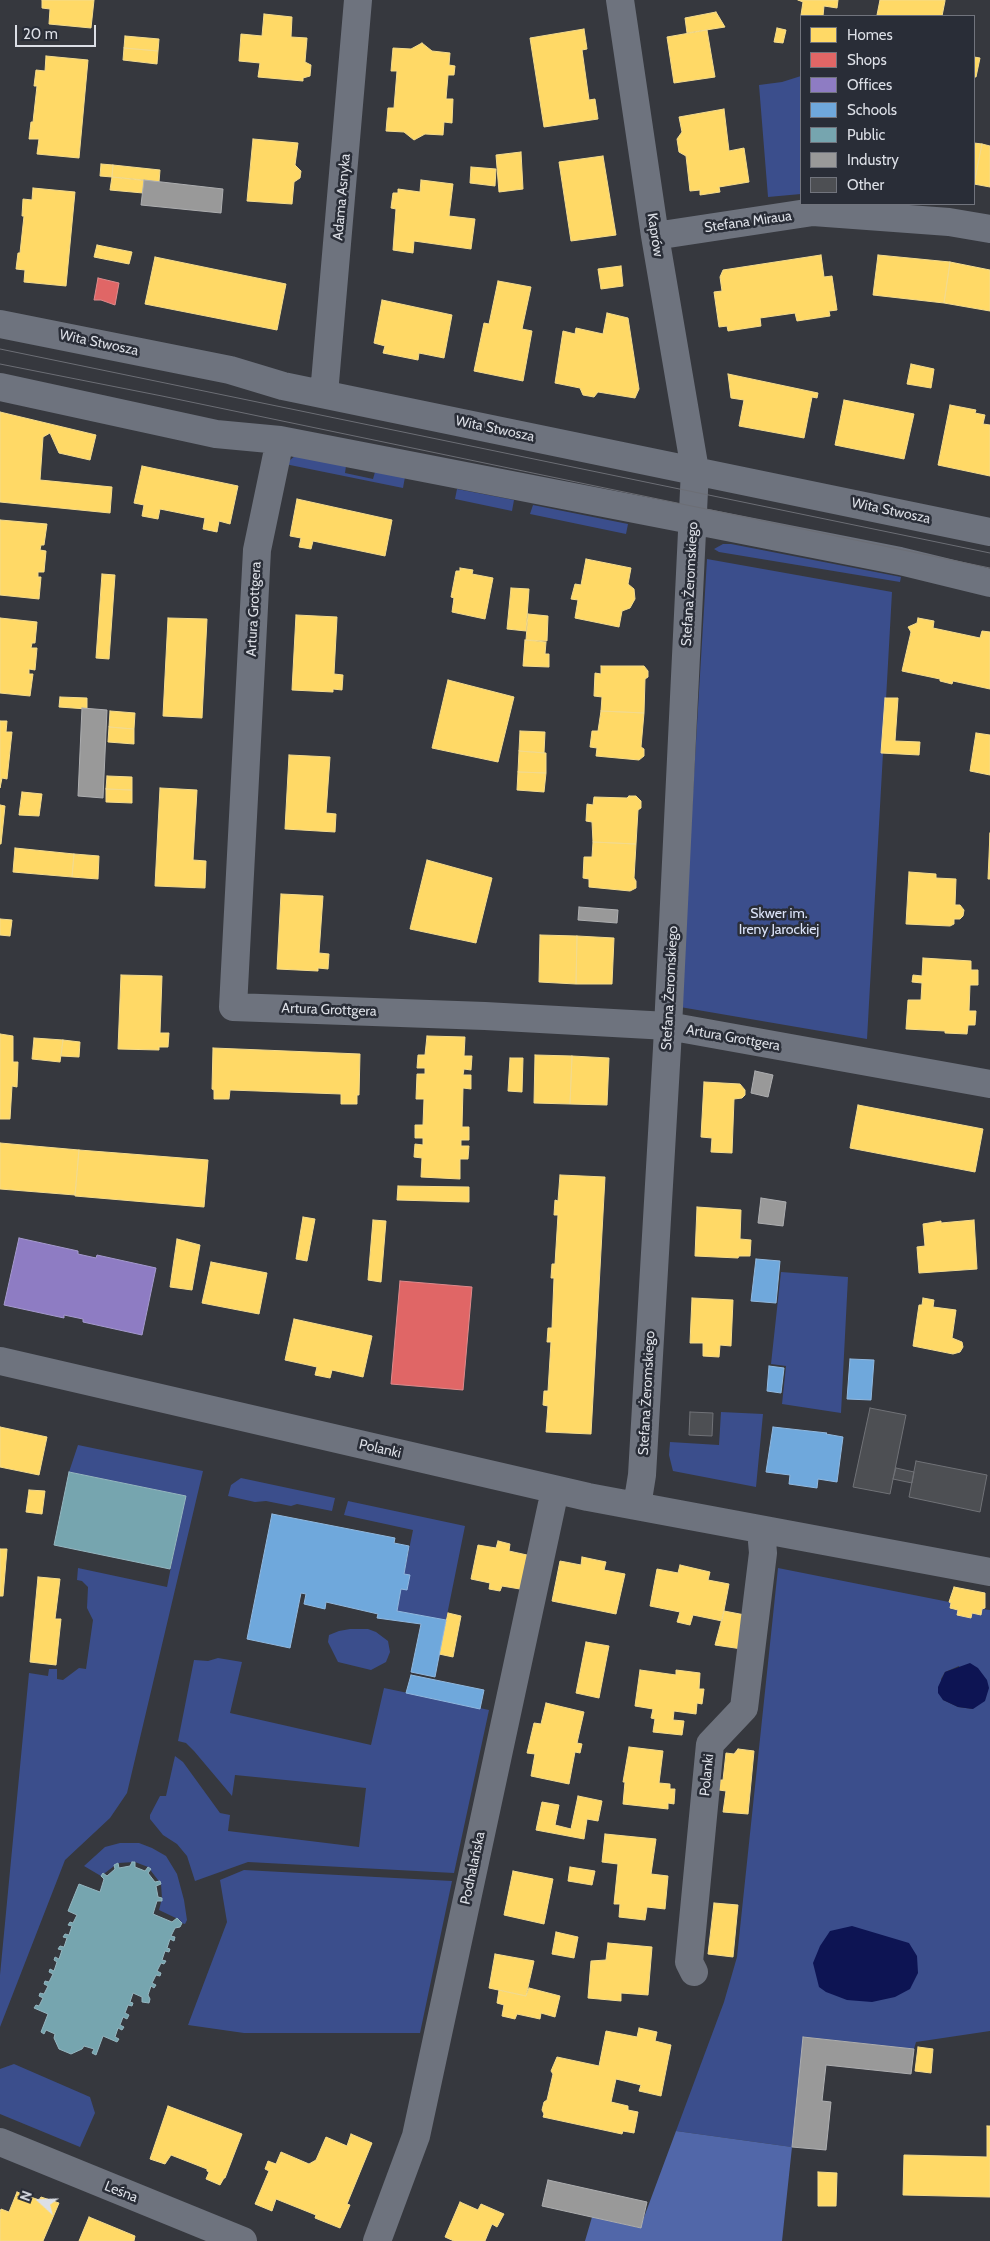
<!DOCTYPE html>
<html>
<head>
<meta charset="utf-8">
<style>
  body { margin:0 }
  #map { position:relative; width:990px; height:2241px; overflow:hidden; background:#36383e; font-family:Cabin,sans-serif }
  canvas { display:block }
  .legend { position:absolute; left:800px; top:15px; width:175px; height:190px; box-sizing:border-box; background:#292d37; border:1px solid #71747d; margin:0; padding:6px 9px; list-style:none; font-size:15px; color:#dcdfe6 }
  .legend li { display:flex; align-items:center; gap:10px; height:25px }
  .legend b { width:25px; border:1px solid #71747d }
  .north { position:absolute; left:15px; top:2176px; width:50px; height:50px; -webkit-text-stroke:4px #292d37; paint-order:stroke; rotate:290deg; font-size:14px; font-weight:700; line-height:20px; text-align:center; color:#dcdfe6 }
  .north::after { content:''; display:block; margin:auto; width:18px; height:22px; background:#dcdfe6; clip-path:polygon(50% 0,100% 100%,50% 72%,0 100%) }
  .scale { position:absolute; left:15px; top:25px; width:81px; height:22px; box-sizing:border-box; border:2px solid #dcdfe6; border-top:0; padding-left:6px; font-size:15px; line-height:18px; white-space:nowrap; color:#dcdfe6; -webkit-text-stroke:4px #292d37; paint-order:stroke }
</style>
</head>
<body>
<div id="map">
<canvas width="990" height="2241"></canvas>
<ul class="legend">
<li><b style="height:14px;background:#ffd966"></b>Homes</li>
<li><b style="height:14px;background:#e06666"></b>Shops</li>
<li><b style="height:14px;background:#8e7cc3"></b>Offices</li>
<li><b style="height:14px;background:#6fa8dc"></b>Schools</li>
<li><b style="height:14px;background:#76a5af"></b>Public</li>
<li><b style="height:14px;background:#999"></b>Industry</li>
<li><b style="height:14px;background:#4d4f53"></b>Other</li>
</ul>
<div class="north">N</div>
<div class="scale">20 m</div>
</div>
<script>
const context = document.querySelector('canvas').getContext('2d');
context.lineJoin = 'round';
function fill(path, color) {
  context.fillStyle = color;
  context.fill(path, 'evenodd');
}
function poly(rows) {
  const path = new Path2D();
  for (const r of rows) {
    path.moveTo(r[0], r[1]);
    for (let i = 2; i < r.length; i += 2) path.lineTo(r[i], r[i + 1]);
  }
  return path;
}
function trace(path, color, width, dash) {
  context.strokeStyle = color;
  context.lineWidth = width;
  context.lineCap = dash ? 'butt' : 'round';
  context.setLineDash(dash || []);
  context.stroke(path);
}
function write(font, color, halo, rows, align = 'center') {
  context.font = font + ' Cabin,sans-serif';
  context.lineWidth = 5;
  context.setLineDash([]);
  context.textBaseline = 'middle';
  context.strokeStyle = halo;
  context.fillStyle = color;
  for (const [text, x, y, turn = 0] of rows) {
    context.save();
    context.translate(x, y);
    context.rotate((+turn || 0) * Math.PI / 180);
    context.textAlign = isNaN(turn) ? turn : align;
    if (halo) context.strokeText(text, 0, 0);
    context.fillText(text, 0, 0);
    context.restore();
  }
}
fill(poly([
  [801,76,801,194,768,197,759,85,782,82],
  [295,456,346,466,345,473,373,479,375,472,405,477,403,488,285,464],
  [457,489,514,500,512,511,455,499],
  [533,505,628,524,626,534,530,514],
  [723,544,731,544,901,577,900,582,719,552,714,549],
  [707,559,892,592,867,1039,680,1007],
  [781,1272,848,1277,841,1413,782,1404,786,1366,771,1364],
  [721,1412,763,1414,756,1487,673,1471,669,1455,670,1442,719,1445],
  [78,1445,203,1471,127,1793,110,1818,65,1860,0,2027,0,1975,29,1673,48,1676,49,1669,57,1669,57,1679,63,1680,79,1668,86,1669,93,1620,87,1608,88,1587,82,1581,77,1580,78,1568,167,1587,185,1496,69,1472],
  [241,1478,335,1498,332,1511,297,1504,291,1506,266,1501,255,1502,228,1496,231,1485],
  [348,1501,465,1526,446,1620,397,1611,401,1589,409,1575,404,1574,413,1530,344,1515],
  [778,1568,949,1602,951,1603,950,1609,958,1610,958,1615,971,1618,972,1613,982,1609,990,1610,990,2031,916,2042,914,2049,804,2037,792,2147,676,2131,724,2002,737,1957],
  [959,1666,973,1709,958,1707,943,1700,941,1679,945,1672],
  [350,1629,368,1629,376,1632,388,1641,390,1652,386,1662,371,1670,338,1662,328,1642,329,1635,339,1631],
  [218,1658,242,1662,230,1713,371,1745,384,1688,489,1710,454,1873,248,1862,195,1881,187,1856,177,1844,163,1835,150,1819,150,1815,160,1796,166,1796,175,1756,183,1762,220,1813,230,1815,228,1831,359,1847,366,1788,235,1775,232,1796,194,1751,186,1743,178,1741,194,1660,208,1661],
  [120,1843,139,1843,152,1848,166,1856,177,1874,184,1900,187,1920,185,1924,182,1923,180,1920,159,1910,162,1898,161,1884,148,1867,135,1862,118,1863,101,1876,84,1866,105,1847],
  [244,1870,452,1881,420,2033,244,2033,188,2025,227,1922,220,1880],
  [14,2064,90,2097,95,2113,80,2147,0,2114,0,2069]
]), '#3b4e8c');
fill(poly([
  [676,2131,792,2147,782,2241,585,2241,592,2217,640,2228]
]), '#5167a9');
fill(poly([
  [970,1663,978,1668,987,1680,989,1688,985,1701,973,1709,958,1707,943,1700,938,1693,938,1687,945,1672],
  [852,1926,909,1943,917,1956,918,1973,910,1989,895,1997,872,2002,847,2000,826,1992,819,1987,813,1963,820,1946,830,1931]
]), '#0d1453');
const homes = poly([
  [42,0,94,0,91,28,49,24,50,9,42,8,42,0],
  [798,0,838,0,837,8,824,6,823,16,801,15,803,2,798,0],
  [880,0,945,0,945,1,942,16,884,16,877,15,880,0],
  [716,12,725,27,687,33,685,18,716,12],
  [264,14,292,17,291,37,307,38,305,62,311,65,310,76,303,78,303,81,258,77,260,63,239,61,241,34,262,36,264,14],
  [777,28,786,30,783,43,774,42,777,28],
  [584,29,587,49,582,50,589,100,595,99,598,119,544,127,530,38,584,29],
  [707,30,715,77,674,83,667,37,707,30],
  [125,36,159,39,158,51,124,48,125,36],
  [422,43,432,51,450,53,449,65,455,66,454,75,448,75,446,99,453,99,452,123,444,122,443,135,425,134,414,140,404,132,386,131,388,108,394,108,397,71,391,71,393,48,411,49,422,43],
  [124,48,158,51,157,64,123,60,124,48],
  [46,56,88,60,79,158,37,154,39,139,29,139,31,122,33,122,37,86,34,86,36,70,45,71,46,56],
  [974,57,980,58,976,77,974,77,974,57],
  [724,109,729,151,744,148,749,182,719,187,720,192,700,195,700,190,690,191,686,156,679,152,677,139,682,132,679,117,724,109],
  [253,139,298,143,295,165,301,171,300,178,294,182,292,204,247,201,253,139],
  [974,143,982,144,974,184,974,143],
  [982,144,990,146,990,187,974,184,982,144],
  [521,152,523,189,499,192,496,155,521,152],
  [603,156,616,235,571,241,559,162,603,156],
  [101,164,113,165,112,177,100,176,101,164],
  [113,165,160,170,159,182,112,177,113,165],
  [471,167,496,169,495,186,470,183,471,167],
  [112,177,144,180,143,193,110,190,112,177],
  [421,180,453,184,449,216,475,219,471,249,414,241,413,253,393,250,396,209,391,208,393,193,398,193,398,189,420,192,421,180],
  [33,188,75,192,66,286,24,282,25,270,16,269,18,253,20,253,24,216,22,216,23,199,32,200,33,188],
  [97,245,132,252,129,264,94,257,97,245],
  [821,255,824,277,832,276,837,310,829,311,830,316,797,321,795,313,760,318,761,326,728,331,727,326,719,327,714,292,722,291,720,277,723,270,821,255],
  [878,255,950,262,944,303,873,295,878,255],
  [155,257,286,284,277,330,145,304,155,257],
  [950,262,990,270,990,311,944,303,950,262],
  [621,266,623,286,601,289,598,269,621,266],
  [498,281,531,287,522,329,532,331,523,381,474,371,484,323,489,324,498,281],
  [382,300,452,315,444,358,419,353,418,360,383,353,385,346,374,343,382,300],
  [607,313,628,318,639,389,635,398,598,392,594,397,583,395,580,388,555,383,563,331,575,334,576,328,603,334,607,313],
  [911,364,934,369,931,388,907,384,911,364],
  [728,374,818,393,817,398,812,397,804,438,739,426,744,400,731,398,728,374],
  [844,400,914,414,904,459,835,445,844,400],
  [950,405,976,410,975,413,985,415,983,424,990,425,990,476,938,465,950,405],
  [0,412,96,435,90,460,59,453,50,433,43,437,40,480,112,487,110,513,0,502,0,412],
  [142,466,238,486,230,524,219,521,217,532,203,529,205,518,160,509,158,519,142,516,144,505,134,503,142,466],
  [297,499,392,520,385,556,313,541,311,549,299,547,301,538,290,536,297,499],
  [0,520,47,524,44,545,41,545,40,550,46,551,44,572,38,572,38,577,41,577,39,599,0,595,0,520],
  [586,559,631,568,628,584,634,589,635,599,630,608,622,611,619,627,575,618,578,600,571,599,575,584,581,585,586,559],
  [460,568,473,570,472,574,493,578,485,619,452,612,454,598,451,597,456,571,460,571,460,568],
  [102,574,115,575,109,659,96,658,102,574],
  [511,588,529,589,526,631,507,629,511,588],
  [528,614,548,616,547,641,526,640,528,614],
  [296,615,337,617,334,674,343,675,342,690,333,689,333,692,292,690,296,615],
  [0,618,37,622,35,643,32,643,31,648,37,648,35,670,29,669,29,674,33,674,30,696,0,693,0,618],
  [168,618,207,619,202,718,163,716,168,618],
  [918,618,934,621,933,628,980,638,982,631,990,632,990,689,953,681,952,684,940,681,940,679,902,671,911,632,908,627,917,623,918,618],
  [525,640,546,642,545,654,549,654,549,667,523,666,525,640],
  [601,666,644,666,648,671,648,677,645,679,644,713,601,711,602,697,594,696,595,673,601,674,601,666],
  [448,680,514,697,498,762,432,748,448,680],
  [60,697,87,698,87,709,59,707,60,697],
  [885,698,898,698,895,741,920,742,919,755,881,753,885,698],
  [110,711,135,713,134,729,109,727,110,711],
  [601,711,644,713,641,747,644,749,644,756,639,760,596,756,597,748,590,747,592,731,598,731,601,711],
  [0,721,7,721,6,732,12,732,7,779,2,778,0,788,0,721],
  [109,727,134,729,134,744,108,742,109,727],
  [520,731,545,732,544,753,519,751,520,731],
  [976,733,990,735,990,775,970,771,976,733],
  [519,751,546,753,546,773,518,772,519,751],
  [289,755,330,757,326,813,336,814,335,832,285,829,289,755],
  [518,772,546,773,544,792,517,790,518,772],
  [107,776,132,777,132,790,106,789,107,776],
  [160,788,197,790,193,860,206,861,205,888,155,886,160,788],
  [106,789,132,790,132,803,106,802,106,789],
  [22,792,42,794,39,816,19,815,22,792],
  [629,796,636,796,641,801,641,808,638,810,636,844,593,842,592,822,586,821,587,804,593,805,594,797,627,798,629,796],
  [0,805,5,806,1,844,0,844,0,805],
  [990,833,990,879,988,879,990,833],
  [593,842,636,844,634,878,636,881,636,888,630,891,589,887,589,879,583,878,584,857,592,857,593,842],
  [15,848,74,854,72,877,13,872,15,848],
  [74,854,99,856,98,879,72,877,74,854],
  [427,860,492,878,476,943,410,929,427,860],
  [909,872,936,874,936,878,956,879,955,905,960,905,964,910,963,916,960,919,954,919,954,924,950,926,906,924,909,872],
  [281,894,323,896,319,953,329,954,328,969,318,968,318,971,277,969,281,894],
  [0,919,12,920,10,936,0,935,0,919],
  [540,935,577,936,576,984,539,982,540,935],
  [577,936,614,938,612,984,576,984,577,936],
  [923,958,971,961,971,970,978,970,978,985,970,985,969,1011,976,1011,975,1025,968,1025,967,1034,945,1033,945,1031,906,1029,908,1000,921,1000,922,983,912,982,913,975,922,976,923,958],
  [121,975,162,976,160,1033,169,1033,168,1047,159,1047,159,1050,118,1049,121,975],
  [0,1034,13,1036,13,1062,18,1062,17,1087,12,1086,10,1119,0,1119,0,1034],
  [427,1036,465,1037,464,1056,472,1056,471,1070,464,1069,463,1075,471,1075,471,1089,463,1088,462,1127,469,1127,469,1140,461,1140,461,1146,469,1146,468,1159,460,1159,460,1179,421,1177,422,1158,414,1157,415,1144,423,1145,423,1138,415,1138,415,1125,423,1125,424,1099,416,1099,417,1074,425,1074,425,1068,417,1068,418,1055,425,1055,427,1036],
  [34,1038,63,1040,60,1062,32,1059,34,1038],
  [63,1040,80,1042,79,1057,61,1056,63,1040],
  [213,1048,360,1054,359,1095,357,1095,357,1104,341,1104,341,1094,230,1090,229,1099,214,1099,214,1090,212,1089,213,1048],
  [535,1055,572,1056,570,1104,534,1103,535,1055],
  [572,1056,609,1058,607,1105,570,1104,572,1056],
  [510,1058,523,1058,522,1092,508,1091,510,1058],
  [704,1082,740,1084,745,1090,745,1095,742,1098,734,1099,732,1153,711,1152,712,1138,701,1137,704,1082],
  [858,1105,983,1129,975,1172,850,1148,858,1105],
  [0,1143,79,1150,75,1195,0,1189,0,1143],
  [79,1150,208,1160,204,1207,75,1196,79,1150],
  [560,1175,605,1177,591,1434,546,1432,548,1406,543,1405,544,1391,548,1391,551,1342,547,1342,548,1328,552,1328,554,1278,551,1278,552,1264,555,1264,558,1215,554,1215,555,1200,558,1201,560,1175],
  [398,1186,469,1187,469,1202,397,1200,398,1186],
  [697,1207,741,1210,740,1239,751,1240,750,1256,739,1256,738,1258,695,1256,697,1207],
  [303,1217,315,1219,307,1261,296,1259,303,1217],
  [373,1220,386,1221,381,1282,368,1280,373,1220],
  [974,1220,977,1269,919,1273,917,1247,925,1246,923,1224,941,1221,941,1223,974,1220],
  [177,1239,200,1245,192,1290,170,1287,177,1239],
  [211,1262,267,1273,259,1314,202,1303,211,1262],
  [692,1298,733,1300,731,1346,720,1345,719,1357,703,1356,703,1343,690,1343,692,1298],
  [923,1298,934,1300,933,1307,956,1310,952,1338,962,1342,963,1347,960,1352,953,1354,913,1346,919,1305,922,1305,923,1298],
  [294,1319,372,1336,363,1377,332,1370,330,1378,315,1375,317,1367,285,1360,294,1319],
  [0,1427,47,1437,39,1475,0,1467,0,1427],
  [29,1490,45,1491,42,1514,26,1512,29,1490],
  [498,1541,510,1544,509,1551,527,1555,520,1589,502,1586,500,1591,489,1589,490,1583,471,1579,478,1545,496,1548,498,1541],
  [0,1549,7,1549,3,1596,0,1596,0,1549],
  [582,1557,606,1562,604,1570,625,1574,616,1614,552,1601,560,1561,581,1565,582,1557],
  [680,1565,710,1572,708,1580,729,1584,722,1621,693,1615,690,1625,677,1622,680,1612,650,1606,657,1569,678,1573,680,1565],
  [38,1577,60,1579,55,1619,61,1619,56,1665,30,1662,38,1577],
  [954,1587,985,1593,985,1608,982,1609,981,1615,972,1613,971,1618,957,1615,958,1610,950,1608,951,1603,949,1602,954,1587],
  [724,1611,745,1615,742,1649,715,1645,724,1611],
  [448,1613,461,1616,453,1657,439,1654,448,1613],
  [586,1642,609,1646,599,1698,576,1693,586,1642],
  [640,1670,676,1675,676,1670,700,1673,699,1689,704,1689,702,1704,697,1703,696,1714,674,1711,673,1720,684,1721,682,1735,653,1732,655,1719,651,1718,653,1709,635,1706,640,1670],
  [546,1703,584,1712,577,1743,582,1744,580,1753,575,1752,569,1784,531,1776,535,1754,527,1753,534,1723,541,1724,546,1703],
  [629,1747,663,1751,659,1783,670,1784,670,1789,675,1789,674,1804,668,1803,668,1809,623,1804,625,1782,623,1782,629,1747],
  [738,1749,754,1751,748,1814,723,1812,726,1791,719,1790,720,1780,723,1780,726,1753,734,1754,738,1749],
  [578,1796,602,1801,598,1821,587,1819,584,1839,536,1830,542,1802,559,1805,555,1825,571,1829,578,1796],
  [605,1834,656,1839,651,1874,668,1876,665,1909,647,1907,645,1920,619,1917,620,1904,614,1904,618,1864,602,1862,605,1834],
  [570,1867,595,1871,592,1885,568,1881,570,1867],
  [513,1871,553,1879,544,1924,504,1915,513,1871],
  [714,1903,738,1905,733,1957,708,1954,714,1903],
  [556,1932,578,1937,574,1958,552,1954,556,1932],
  [608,1943,652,1947,648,1995,621,1993,621,2001,588,1998,591,1961,606,1960,608,1943],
  [495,1954,534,1961,526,1996,489,1988,495,1954],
  [529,1988,560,1996,555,2017,541,2013,540,2019,517,2014,515,2019,502,2016,504,2005,497,2003,499,1990,526,1996,529,1988],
  [639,2028,657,2032,655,2041,671,2045,661,2096,639,2091,641,2085,616,2079,611,2102,628,2106,628,2110,638,2112,634,2133,623,2131,622,2134,543,2117,544,2114,542,2110,544,2102,547,2100,553,2074,551,2071,557,2057,599,2066,606,2031,637,2037,639,2028],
  [918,2047,933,2049,931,2073,915,2071,918,2047],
  [168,2106,242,2134,225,2178,224,2178,220,2185,206,2179,209,2172,207,2171,207,2169,171,2155,165,2164,150,2159,168,2106],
  [987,2126,990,2126,990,2197,903,2195,904,2155,987,2157,987,2126],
  [351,2134,372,2143,347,2204,350,2205,340,2228,315,2218,316,2215,276,2199,272,2211,255,2204,269,2171,265,2169,268,2161,276,2164,281,2152,309,2164,316,2160,326,2137,347,2146,351,2134],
  [818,2172,837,2173,836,2206,818,2206,818,2172],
  [17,2192,39,2200,41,2197,59,2203,43,2241,0,2241,0,2212,1,2209,9,2212,17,2192],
  [460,2202,478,2210,481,2204,504,2214,497,2227,492,2224,485,2241,454,2241,445,2237,460,2202],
  [89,2217,135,2236,134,2241,79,2241,89,2217]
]);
fill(homes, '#ffd966');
trace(homes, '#f4db8c', 1);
const shops = poly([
  [98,278,119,283,115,305,101,300,94,300,98,278],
  [400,1281,472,1287,463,1390,391,1384,400,1281]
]);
fill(shops, '#e06666');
trace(shops, '#df8a8c', 1);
const offices = poly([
  [19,1238,78,1251,78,1254,96,1258,97,1255,156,1268,142,1335,83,1322,83,1319,64,1315,64,1318,4,1305,19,1238]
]);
fill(offices, '#8e7cc3');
trace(offices, '#a59ace', 1);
const schools = poly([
  [756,1259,780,1261,776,1303,751,1301,756,1259],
  [850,1359,874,1360,871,1400,847,1399,850,1359],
  [769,1366,784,1368,781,1393,767,1391,769,1366],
  [773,1427,827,1433,826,1434,843,1437,837,1482,818,1479,817,1488,789,1484,790,1475,766,1472,773,1427],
  [272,1514,395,1538,394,1543,409,1546,404,1574,410,1575,407,1590,401,1589,397,1611,446,1620,435,1677,411,1672,421,1624,377,1618,378,1614,326,1602,325,1609,304,1604,306,1594,301,1593,290,1648,247,1639,272,1514],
  [411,1675,484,1690,480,1709,406,1693,411,1675]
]);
fill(schools, '#6fa8dc');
trace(schools, '#90b8df', 1);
const public = poly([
  [69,1472,186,1496,170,1569,54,1545,69,1472],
  [132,1862,135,1862,135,1867,145,1871,148,1867,151,1869,148,1873,155,1882,160,1881,161,1884,156,1886,158,1897,162,1898,162,1901,157,1901,153,1914,172,1922,177,1918,182,1923,180,1927,175,1928,171,1936,175,1937,174,1941,170,1939,167,1948,170,1949,169,1952,165,1951,162,1960,166,1961,164,1964,161,1963,157,1971,161,1973,160,1976,156,1975,152,1983,156,1985,154,1988,151,1986,148,1995,150,1999,149,2003,142,2002,142,1997,133,1993,130,2002,133,2003,132,2006,128,2005,125,2013,129,2015,127,2019,123,2017,120,2025,124,2027,122,2030,118,2028,115,2037,119,2039,117,2042,103,2036,96,2055,92,2053,94,2049,84,2046,82,2049,71,2054,59,2049,54,2038,55,2034,46,2030,44,2034,41,2032,48,2014,34,2008,36,2005,39,2006,43,1998,39,1996,40,1993,44,1994,48,1986,44,1984,45,1981,49,1982,53,1974,49,1972,50,1969,54,1971,57,1962,54,1960,55,1957,59,1959,62,1950,58,1949,60,1946,64,1947,67,1938,63,1937,65,1934,69,1935,72,1926,68,1925,70,1922,73,1923,77,1915,68,1911,79,1884,100,1892,104,1879,101,1876,103,1873,107,1876,115,1869,114,1865,118,1863,119,1868,130,1866,132,1862]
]);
fill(public, '#76a5af');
trace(public, '#95b6c0', 1);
const industry = poly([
  [144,180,223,189,221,213,141,205,144,180],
  [82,708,107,710,103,798,78,796,82,708],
  [579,907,618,910,617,923,578,920,579,907],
  [755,1071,773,1075,768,1097,751,1093,755,1071],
  [761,1198,786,1202,783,1226,758,1223,761,1198],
  [803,2037,914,2049,911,2074,826,2065,822,2101,831,2102,826,2150,792,2147,803,2037],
  [548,2180,647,2202,641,2228,542,2206,548,2180]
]);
fill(industry, '#999');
trace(industry, '#adaeb0', 1);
const building = poly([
  [870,1408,906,1415,890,1494,853,1487,870,1408],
  [690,1412,713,1413,712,1436,689,1435,690,1412],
  [916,1461,987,1475,980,1512,909,1497,916,1461],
  [896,1468,914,1472,912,1483,893,1479,896,1468]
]);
fill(building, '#4d4f53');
trace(building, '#707277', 1);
trace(poly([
  [620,0,655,236,695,470,667,1048,642,1475,637,1506],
  [655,236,813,212,949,222,990,229],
  [0,324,230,370,283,386,990,532],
  [0,387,216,434,280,440,712,524,900,561,990,583],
  [324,394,358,0],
  [280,440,257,550,233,1007,485,1016,668,1026,990,1084],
  [0,1361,588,1497,990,1572],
  [694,1972,689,1962,710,1744,744,1708,763,1553,761,1530],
  [0,2142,243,2241],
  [377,2241,416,2136,555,1490]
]), '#6e737e', 28);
trace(poly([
  [0,349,990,553],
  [0,364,162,396,990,568]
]), '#6c6e75', 1);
write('14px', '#dcdfe6', '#292d37', [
  ["Adama Asnyka",342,197,-85],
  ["Stefana Miraua",748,222,-8],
  ["Kaprów",655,235,81],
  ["Wita Stwosza",99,343,12],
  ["Wita Stwosza",495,429,12],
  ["Wita Stwosza",891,511,12],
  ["Stefana Żeromskiego",690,584,-87],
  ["Artura Grottgera",254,609,-87],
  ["Stefana Żeromskiego",670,988,-87],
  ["Artura Grottgera",329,1010,2],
  ["Artura Grottgera",733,1038,10],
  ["Stefana Żeromskiego",647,1393,-87],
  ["Polanki",380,1449,13],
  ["Polanki",707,1775,-84],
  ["Podhalańska",473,1868,-78],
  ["Leśna",121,2192,22]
]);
write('14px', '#dce4f9', '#292d37', [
  ["Skwer im.",779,914],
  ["Ireny Jarockiej",779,930]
]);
</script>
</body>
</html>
